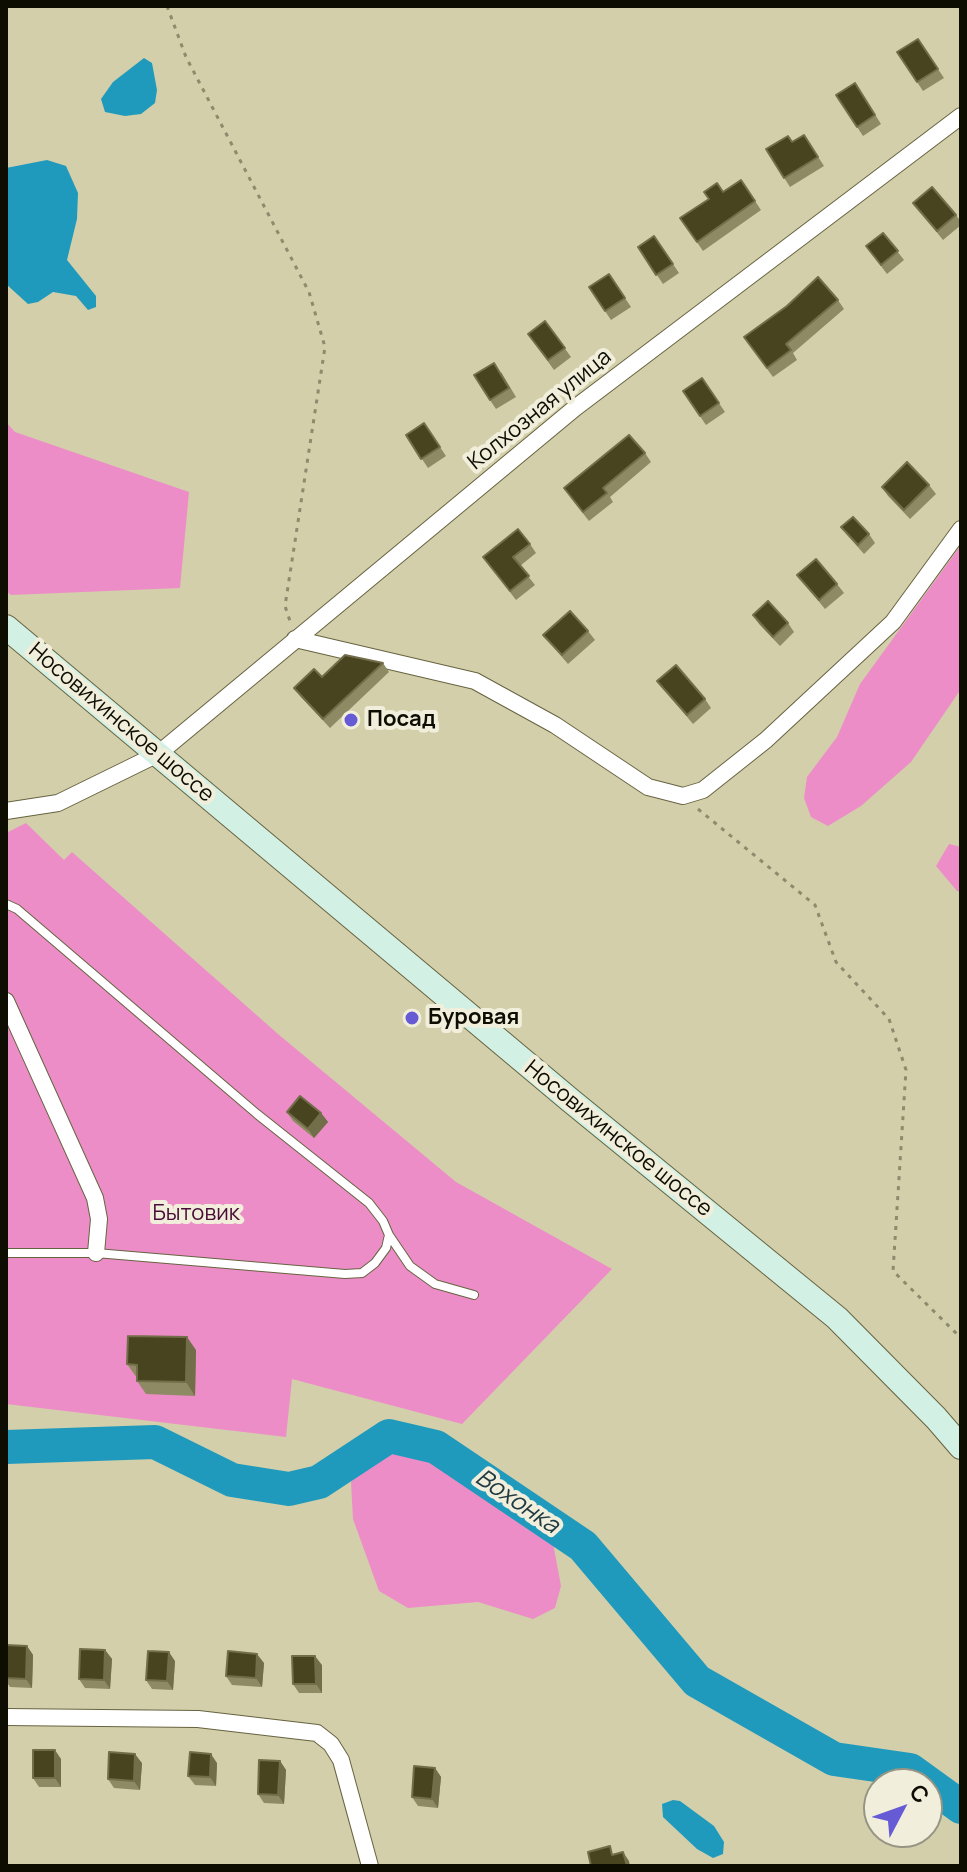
<!DOCTYPE html>
<html>
<head>
<meta charset="utf-8">
<style>
  body { margin:0 }
  #map { position:relative; width:967px; height:1872px; overflow:hidden; background:#d3cfaa; font-family:Manrope,sans-serif }
  canvas { display:block }
  .frame { position:absolute; inset:0; border:8px solid #0e0d02; pointer-events:none }
  .north { position:absolute; left:863px; top:1768px; width:80px; height:80px; box-sizing:border-box; background:#f1efdc; border:2px solid #969585; border-radius:50%; rotate:49deg; font-size:22px; font-weight:700; line-height:32px; text-align:center; color:#0e0d02 }
  .north::after { content:''; display:block; margin:auto; width:28px; height:36px; background:#665bd4; clip-path:polygon(50% 0,100% 100%,50% 72%,0 100%) }
</style>
</head>
<body>
<div id="map">
<canvas width="967" height="1872"></canvas>
<div class="frame"></div>
<div class="north">С</div>
</div>
<script>
const context = document.querySelector('canvas').getContext('2d');
context.lineJoin = 'round';
function fill(path, color) {
  context.fillStyle = color;
  context.fill(path, 'evenodd');
}
function poly(rows) {
  const path = new Path2D();
  for (const r of rows) {
    path.moveTo(r[0], r[1]);
    for (let i = 2; i < r.length; i += 2) path.lineTo(r[i], r[i + 1]);
  }
  return path;
}
function trace(path, color, width, dash) {
  context.strokeStyle = color;
  context.lineWidth = width;
  context.lineCap = dash ? 'butt' : 'round';
  context.setLineDash(dash || []);
  context.stroke(path);
}
function write(font, color, halo, rows, align = 'center') {
  context.font = font + ' Manrope,sans-serif';
  context.lineWidth = 8;
  context.setLineDash([]);
  context.textBaseline = 'middle';
  context.strokeStyle = halo;
  context.fillStyle = color;
  for (const [text, x, y, turn = 0] of rows) {
    context.save();
    context.translate(x, y);
    context.rotate((+turn || 0) * Math.PI / 180);
    context.textAlign = isNaN(turn) ? turn : align;
    if (halo) context.strokeText(text, 0, 0);
    context.fillText(text, 0, 0);
    context.restore();
  }
}
fill(poly([
  [6,422,15,432,189,492,180,588,11,595,6,591],
  [961,545,961,689,911,762,861,806,828,826,811,817,804,798,807,777,837,737,860,684],
  [26,823,64,860,72,852,278,1034,456,1182,612,1269,462,1424,292,1379,286,1437,6,1404,6,833],
  [949,844,961,847,961,892,957,891,936,866],
  [395,1450,437,1463,553,1543,561,1586,555,1608,533,1619,478,1602,408,1608,379,1591,353,1519,351,1482,367,1464]
]), '#ed8dc8');
fill(poly([
  [144,58,152,63,157,90,155,103,141,114,125,116,105,112,101,99,113,82],
  [47,160,66,166,78,193,77,219,67,260,96,296,96,307,88,310,76,296,53,292,38,302,28,304,6,284,6,168],
  [673,1800,680,1801,714,1826,724,1842,723,1854,713,1858,697,1849,663,1817,662,1804]
]), '#209abc');
trace(poly([
  [6,1447,155,1442,232,1480,289,1489,319,1482,389,1436,436,1447,583,1546,697,1681,834,1759,910,1770,961,1807]
]), '#209abc', 34);
const lane = poly([
  [6,904,17,909,257,1114,369,1203,383,1221,389,1235,386,1248,375,1263,362,1273,345,1274,96,1253,6,1253],
  [389,1235,410,1266,435,1284,474,1295]
]);
const street = poly([
  [295,639,475,681,555,725,648,787,683,796,703,790,766,740,893,622,961,529],
  [6,811,58,803,158,754,575,408,961,116],
  [6,1001,95,1198,99,1219,96,1253],
  [6,1717,198,1719,317,1733,331,1744,341,1760,370,1866]
]);
const secondary = poly([
  [6,627,570,1100,837,1318,936,1418,961,1447]
]);
trace(lane, '#676341', 10);
trace(street, '#676341', 18);
trace(secondary, '#676341', 26);
trace(poly([
  [167,6,186,57,309,292,325,347,285,606,290,621],
  [698,809,815,905,836,962,889,1019,906,1070,893,1271,961,1338]
]), '#8d8a6e', 3, [4, 6]);
trace(lane, '#fff', 8);
trace(street, '#fff', 16);
trace(secondary, '#d2f0e3', 24);
fill(poly([
  [918,39,944,78,923,91,897,52],
  [855,83,881,124,863,136,836,95],
  [804,135,824,166,790,187,766,149,792,142],
  [741,180,761,210,703,251,680,218],
  [913,203,956,215,961,222,961,225,943,240],
  [883,233,904,260,887,274,866,246],
  [654,236,679,273,663,284,638,247],
  [609,274,631,307,611,320,589,287],
  [838,300,844,309,793,353,797,360,773,377,744,337],
  [545,321,571,357,554,370,528,334],
  [501,372,516,397,496,409,490,400],
  [702,378,725,412,706,425,683,391],
  [424,423,446,456,428,468,406,435],
  [645,453,651,462,610,497,613,502,589,521,570,497],
  [929,485,936,494,910,519,888,496,882,487],
  [841,527,869,534,875,543,864,554,848,536],
  [530,544,536,553,520,566,535,585,516,600,483,557],
  [797,575,837,584,844,593,825,609],
  [753,615,788,623,794,632,780,646,759,624],
  [588,631,595,640,568,664,543,635],
  [383,663,389,672,330,728,301,697,294,688,322,677],
  [657,681,705,699,711,708,693,724],
  [287,1112,321,1113,328,1122,314,1138,293,1121],
  [196,1350,195,1396,146,1394,137,1381,137,1378,127,1364],
  [6,1645,27,1646,33,1655,32,1688,10,1687,6,1681],
  [105,1650,112,1659,110,1689,85,1688,79,1679],
  [175,1661,173,1690,152,1689,146,1680],
  [264,1663,262,1687,232,1685,226,1676],
  [322,1665,322,1693,299,1693,293,1684],
  [61,1759,61,1787,39,1787,33,1778],
  [280,1761,286,1770,284,1804,264,1803,258,1794],
  [142,1763,140,1790,114,1788,108,1779],
  [217,1763,216,1786,195,1785,188,1776],
  [435,1768,441,1777,438,1808,418,1806,412,1797]
]), '#8e8a64');
fill(poly([
  [321,1113,328,1122,314,1138,308,1129],
  [187,1337,196,1350,195,1396,186,1382],
  [27,1646,33,1655,32,1688,26,1679],
  [105,1650,112,1659,110,1689,104,1680],
  [169,1652,175,1661,173,1690,167,1681],
  [257,1654,264,1663,262,1687,256,1678],
  [315,1656,322,1665,322,1693,316,1684],
  [55,1750,61,1759,61,1787,55,1778],
  [135,1754,142,1763,140,1790,134,1781],
  [211,1754,217,1763,216,1786,210,1777],
  [280,1761,286,1770,284,1804,278,1795],
  [435,1768,441,1777,438,1808,432,1799],
  [623,1852,629,1861,630,1866,627,1866]
]), '#726e49');
const building = poly([
  [918,39,938,69,917,82,897,52,918,39],
  [855,83,875,115,857,127,836,95,855,83],
  [804,135,818,157,784,178,766,149,788,136,792,142,804,135],
  [741,180,755,201,697,242,680,218,709,199,704,192,717,183,723,192,741,180],
  [932,187,956,215,937,231,913,203,932,187],
  [883,233,898,251,881,265,866,246,883,233],
  [654,236,673,264,656,275,638,247,654,236],
  [609,274,625,298,605,311,589,287,609,274],
  [818,277,838,300,786,344,791,350,767,368,744,337,787,306,818,277],
  [545,321,565,348,548,360,528,334,545,321],
  [494,363,509,388,490,400,474,375,494,363],
  [702,378,719,403,700,416,683,391,702,378],
  [424,423,440,447,421,459,406,435,424,423],
  [629,435,645,453,603,488,607,493,583,512,564,488,629,435],
  [907,462,929,485,904,510,882,487,907,462],
  [853,517,869,534,858,545,841,527,853,517],
  [518,529,530,544,513,557,529,576,510,591,483,557,518,529],
  [816,559,837,584,819,600,797,575,816,559],
  [768,601,788,623,773,637,753,615,768,601],
  [570,611,588,631,562,655,543,635,570,611],
  [345,655,383,663,323,719,294,688,314,669,322,677,345,655],
  [676,665,705,699,687,715,657,681,676,665],
  [300,1096,321,1113,308,1129,287,1112,300,1096],
  [128,1336,187,1337,186,1382,137,1381,137,1365,127,1364,128,1336],
  [6,1645,27,1646,26,1679,6,1678,6,1645],
  [80,1649,105,1650,104,1680,79,1679,80,1649],
  [148,1651,169,1652,167,1681,146,1680,148,1651],
  [228,1651,257,1654,256,1678,226,1676,228,1651],
  [292,1656,315,1656,316,1684,293,1684,292,1656],
  [33,1750,55,1750,55,1778,33,1778,33,1750],
  [109,1752,135,1754,134,1781,108,1779,109,1752],
  [190,1752,211,1754,210,1777,188,1776,190,1752],
  [259,1760,280,1761,278,1795,258,1794,259,1760],
  [414,1766,435,1768,432,1799,412,1797,414,1766],
  [610,1846,612,1855,623,1852,627,1866,591,1866,588,1852,610,1846]
]);
fill(building, '#48441f');
trace(building, '#726e49', 2);
for (const [x, y, r, color] of [
  [351,720,8,"#665bd4"],
  [412,1018,8,"#665bd4"]
]) {
  const dot = new Path2D();
  dot.arc(x, y, r, 0, 2 * Math.PI);
  context.fillStyle = color;
  context.fill(dot);
  trace(dot, '#f1efdc', 3);
}
write('22px', '#0e0d02', '#f1efdc', [
  ["Колхозная улица",540,410,-39],
  ["Носовихинское шоссе",121,723,40],
  ["Носовихинское шоссе",618,1139,39]
]);
write('bold 22px', '#0e0d02', '#f1efdc', [
  ["Посад",367,720],
  ["Буровая",428,1018]
], 'left');
write('22px', '#490d37', '#f1efdc', [
  ["Бытовик",196,1214]
]);
write('italic 24px', '#213a42', '#f1efdc', [
  ["Вохонка",517,1502,34]
]);
</script>
</body>
</html>
